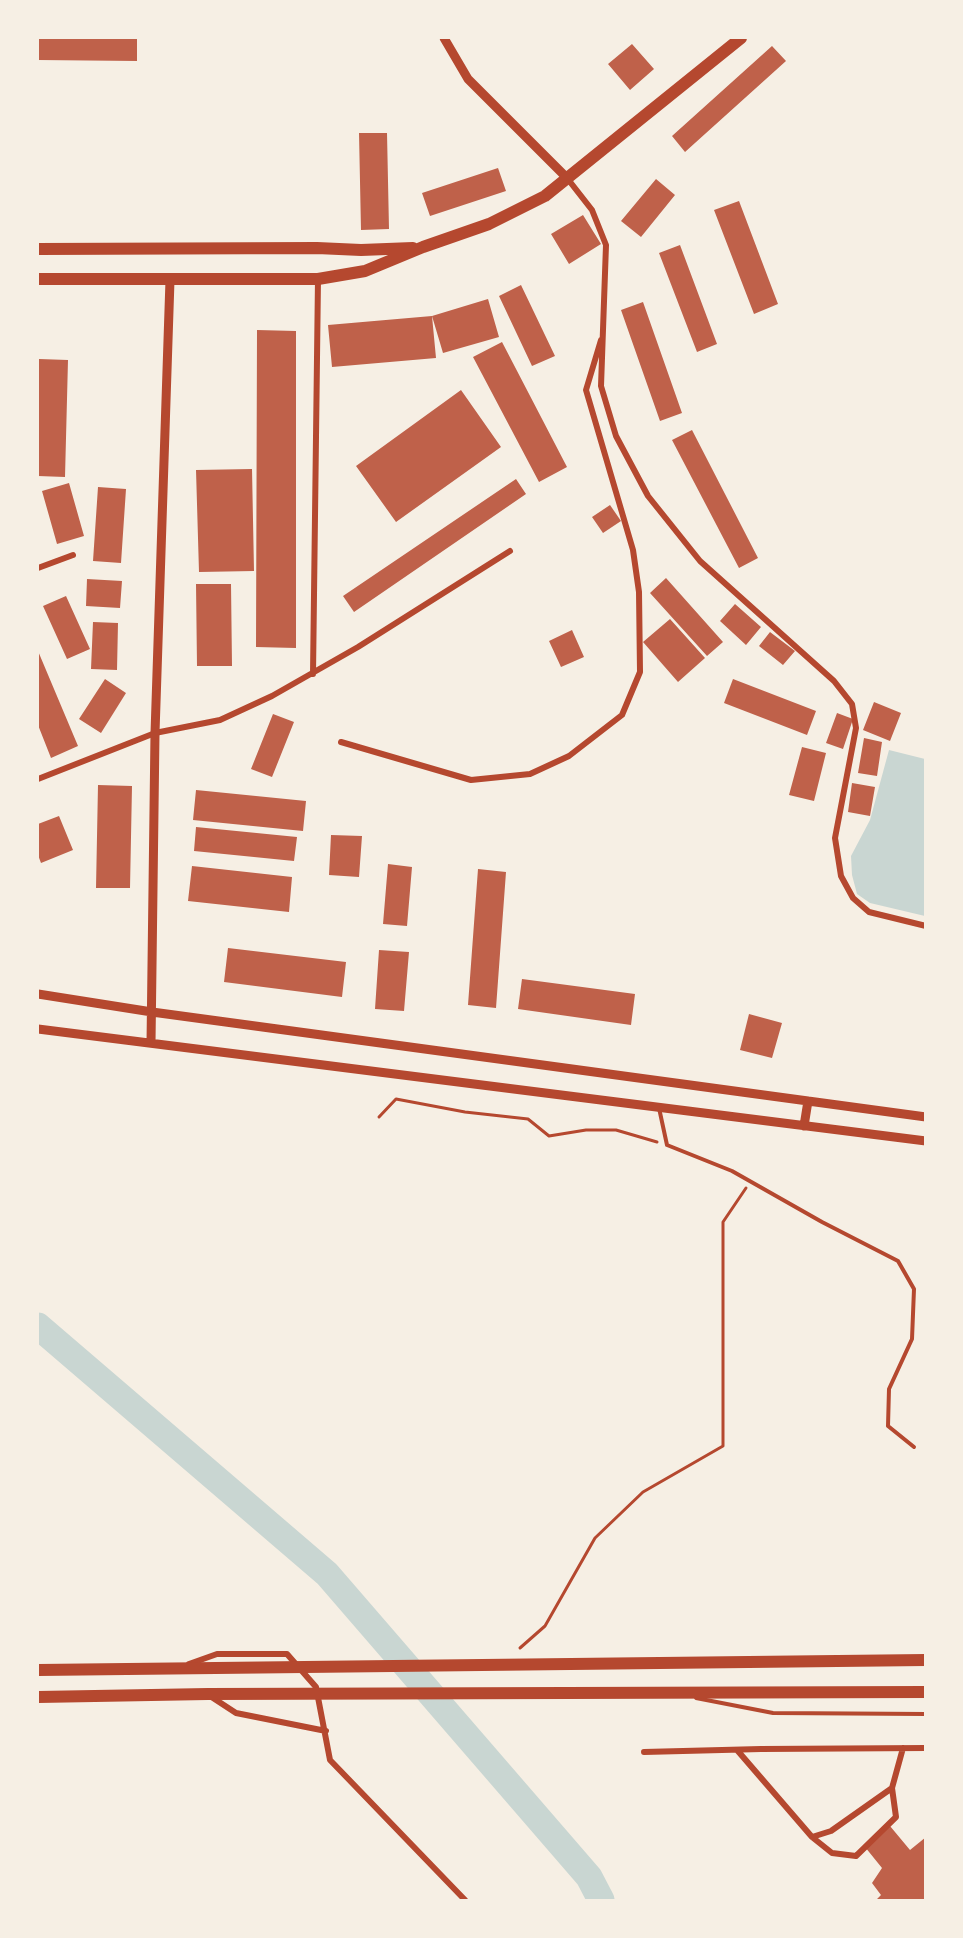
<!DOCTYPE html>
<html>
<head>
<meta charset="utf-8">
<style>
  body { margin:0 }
  #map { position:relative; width:963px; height:1938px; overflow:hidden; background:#f6efe4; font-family:Manrope,sans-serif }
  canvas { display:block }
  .frame { position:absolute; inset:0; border:39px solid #f6efe4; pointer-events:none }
</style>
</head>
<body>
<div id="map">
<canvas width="963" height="1938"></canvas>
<div class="frame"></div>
</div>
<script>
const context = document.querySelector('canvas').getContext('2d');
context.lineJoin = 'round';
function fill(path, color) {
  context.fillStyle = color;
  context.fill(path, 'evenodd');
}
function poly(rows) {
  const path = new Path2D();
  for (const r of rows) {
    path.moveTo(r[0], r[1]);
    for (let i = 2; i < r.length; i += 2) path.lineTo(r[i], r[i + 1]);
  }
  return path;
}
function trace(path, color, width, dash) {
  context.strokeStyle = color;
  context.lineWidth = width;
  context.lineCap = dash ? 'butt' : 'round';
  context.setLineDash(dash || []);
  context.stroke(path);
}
fill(poly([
  [889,750,925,759,925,916,870,903,857,894,852,875,851,856,870,820]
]), '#c9d6d2');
trace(poly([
  [38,1326,327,1574,589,1877,601,1900]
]), '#c9d6d2', 27);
fill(poly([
  [38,38,137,38,137,61,38,60],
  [632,44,654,69,630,90,608,64],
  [772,46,786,61,685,152,672,136],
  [359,133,387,133,389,229,361,230],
  [498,168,506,191,430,216,422,193],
  [656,179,675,195,641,237,621,221],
  [739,201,778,304,754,314,714,210],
  [583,215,601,244,569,264,551,234],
  [680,245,717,344,697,352,659,253],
  [521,285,555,356,532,366,499,296],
  [488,299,499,337,443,353,432,316],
  [643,302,682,413,660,421,621,310],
  [432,316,436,358,332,367,328,325],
  [257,330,296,331,296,648,256,647],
  [502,342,567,467,539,482,473,357],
  [39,359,68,360,65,477,38,476],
  [461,390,501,447,396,522,356,466],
  [692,430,758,558,739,568,672,440],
  [252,469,254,571,199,572,196,470],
  [516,479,526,494,354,612,343,596],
  [69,483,84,536,57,544,42,491],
  [98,487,126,489,121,563,93,561],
  [610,505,621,521,603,533,592,517],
  [666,578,723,642,707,656,650,593],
  [87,579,122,581,120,608,86,606],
  [196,584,231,584,232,666,197,666],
  [66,596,90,649,67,659,43,606],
  [735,604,761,627,746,645,720,621],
  [670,619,705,658,678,682,643,642],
  [93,622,118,623,117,670,91,669],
  [572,630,584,657,561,667,549,641],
  [770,632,795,651,783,665,759,646],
  [38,651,78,746,51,758,38,725],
  [105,679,126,693,101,733,79,719],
  [733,679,816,711,807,735,724,703],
  [874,702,901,713,890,741,863,730],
  [837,713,853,719,843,749,826,743],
  [273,714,294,722,272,777,251,769],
  [864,738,882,742,877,776,858,773],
  [802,747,826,753,814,801,789,795],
  [852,783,875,787,870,816,848,812],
  [98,785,132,786,130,888,96,888],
  [196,790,306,801,303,831,193,820],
  [59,816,73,850,41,863,38,855,38,824],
  [196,827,297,837,294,861,194,851],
  [331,835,362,836,359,877,329,875],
  [388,864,412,867,407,926,383,924],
  [192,866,292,877,289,912,188,901],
  [478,869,506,872,496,1008,468,1005],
  [228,948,346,962,342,997,224,982],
  [379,950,409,952,404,1011,375,1009],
  [522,979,635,994,631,1025,518,1009],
  [749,1014,782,1023,772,1058,740,1050],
  [890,1826,910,1850,926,1837,926,1900,876,1900,881,1895,872,1883,882,1868,865,1847]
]), '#bf614a');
trace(poly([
  [379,1117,396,1099,465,1112,528,1119,549,1136,586,1130,616,1130,657,1142],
  [520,1648,545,1626,595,1538,643,1492,723,1446,723,1222,746,1188]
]), '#b5482f', 3);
trace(poly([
  [659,1108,667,1145,732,1171,822,1222,898,1261,914,1289,912,1339,889,1389,888,1426,914,1447],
  [696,1698,773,1713,926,1714]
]), '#b5482f', 4);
trace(poly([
  [567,178,592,210,606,245,601,386,616,436,648,496,700,561,834,681,852,704,856,728,835,838,841,876,853,898,869,912,926,926],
  [38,568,73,555],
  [313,674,318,279],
  [341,742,471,780,530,774,569,756,622,715,640,672,639,592,633,550,586,390,601,340],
  [38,779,155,733,220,720,272,696,358,647,510,551],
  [189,1664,217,1654,287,1654,316,1687,330,1760,465,1900],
  [210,1696,236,1713,326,1731],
  [737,1750,812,1837,831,1831,892,1788,903,1748],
  [644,1752,761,1749,926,1748],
  [812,1837,832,1853,856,1856,896,1817,892,1788]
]), '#b5482f', 6);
trace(poly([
  [444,38,468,79,567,178],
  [38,994,152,1012,926,1117],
  [38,1029,926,1141],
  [151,1043,155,733,170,280],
  [804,1126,808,1101]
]), '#b5482f', 9);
trace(poly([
  [38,249,317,248,361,250,413,248],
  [38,279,318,279,365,271,423,247,489,224,545,196,741,38],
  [38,1670,926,1660],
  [38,1697,208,1694,926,1692]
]), '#b5482f', 12);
</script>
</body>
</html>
